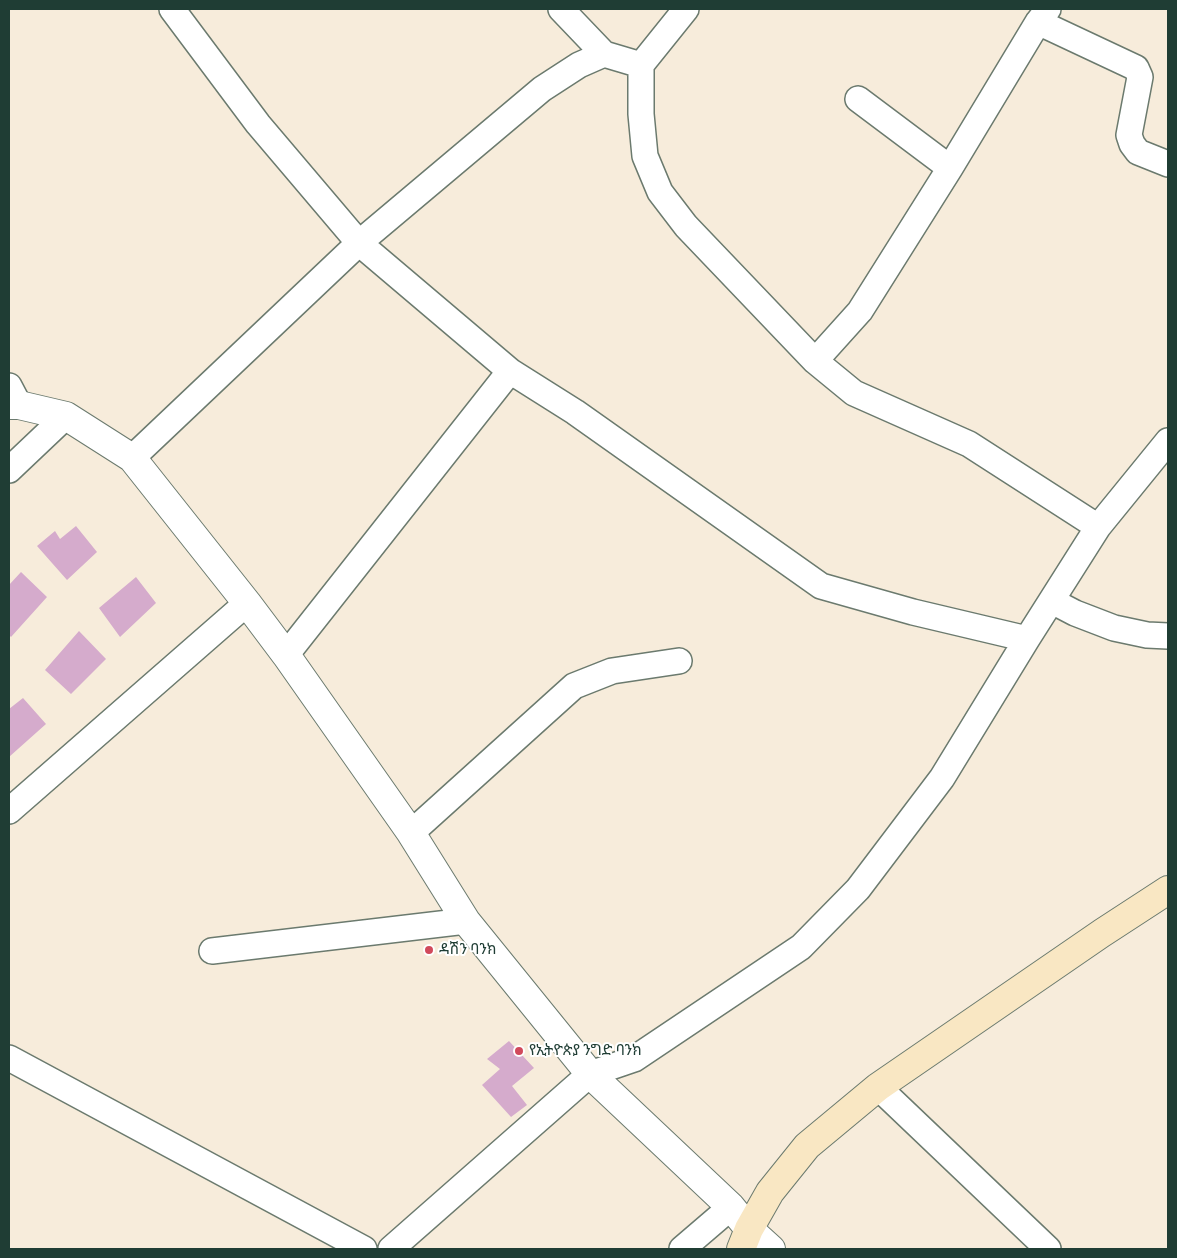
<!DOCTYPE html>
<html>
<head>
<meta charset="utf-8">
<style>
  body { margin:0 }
  #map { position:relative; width:1177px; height:1258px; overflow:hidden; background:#f7ecdb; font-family:Pangolin,sans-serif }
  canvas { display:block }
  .frame { position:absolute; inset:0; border:10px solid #1f3d34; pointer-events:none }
</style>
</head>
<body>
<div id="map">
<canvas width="1177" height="1258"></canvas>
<div class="frame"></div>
</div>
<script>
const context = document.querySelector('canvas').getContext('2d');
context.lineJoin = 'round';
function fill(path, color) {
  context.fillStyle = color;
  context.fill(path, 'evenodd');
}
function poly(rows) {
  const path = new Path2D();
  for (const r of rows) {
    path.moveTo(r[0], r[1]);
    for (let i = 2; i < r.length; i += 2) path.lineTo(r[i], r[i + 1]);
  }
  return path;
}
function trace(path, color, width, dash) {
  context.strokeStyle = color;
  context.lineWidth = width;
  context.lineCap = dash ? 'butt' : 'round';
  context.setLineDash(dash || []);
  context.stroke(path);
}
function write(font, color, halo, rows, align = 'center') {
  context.font = font + ' Pangolin,"Noto Sans Ethiopic",sans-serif';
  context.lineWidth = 4;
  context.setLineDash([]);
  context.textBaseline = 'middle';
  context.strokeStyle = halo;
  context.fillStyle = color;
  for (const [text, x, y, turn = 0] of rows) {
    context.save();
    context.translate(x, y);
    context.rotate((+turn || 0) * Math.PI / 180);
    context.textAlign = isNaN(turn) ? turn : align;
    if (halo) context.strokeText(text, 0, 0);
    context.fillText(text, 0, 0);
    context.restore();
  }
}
fill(poly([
  [76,526,97,552,67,580,37,546,55,531,60,539],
  [21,572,47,597,11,637,9,635,9,585],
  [136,577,156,603,120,637,99,608],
  [79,631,106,659,71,694,45,670],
  [23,698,46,724,9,757,9,709],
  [509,1041,534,1068,512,1086,527,1105,511,1117,482,1085,500,1069,487,1059]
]), '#d5abcc');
const minor = poly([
  [172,9,258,124,359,243,510,371,575,412,821,586,913,612,1027,639],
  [561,9,604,54],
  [686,9,641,65,641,114,645,156,660,192,686,226,815,361,854,393,969,444,1098,527],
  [1038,22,1136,68,1140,77,1129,135,1132,144,1138,152,1168,164],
  [858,99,950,168],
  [815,361,860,311,950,168,1038,22,1048,9],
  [9,386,19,405],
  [132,458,359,243,542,89,579,65,604,54,641,65],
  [9,470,66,416],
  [1052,601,1075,613,1114,628,1147,635,1168,636],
  [286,655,510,371],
  [9,811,247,603],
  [411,833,574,686,612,671,679,661],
  [212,951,466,921],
  [9,1058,364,1249],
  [878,1087,1048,1249],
  [391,1249,590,1074,634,1059,801,947,858,889,942,778,1027,639,1098,527,1168,441],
  [682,1249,731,1207]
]);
const tertiary = poly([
  [9,405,19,405,66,416,132,458,247,603,286,655,411,833,466,921,590,1074,731,1207,749,1229,771,1249]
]);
const secondary = poly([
  [741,1249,749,1229,770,1192,807,1146,878,1087,1102,933,1168,890]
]);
trace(minor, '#6b7a6e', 28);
trace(tertiary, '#6b7a6e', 30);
trace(secondary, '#6b7a6e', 30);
trace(minor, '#fff', 25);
trace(tertiary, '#fff', 28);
trace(secondary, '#f9e7c3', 28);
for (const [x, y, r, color] of [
  [429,950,5,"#d1495b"],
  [519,1051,5,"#d1495b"]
]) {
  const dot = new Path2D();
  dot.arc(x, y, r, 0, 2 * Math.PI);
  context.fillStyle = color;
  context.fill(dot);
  trace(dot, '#fff', 2);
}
write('15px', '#1f3d34', '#fff', [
  ["ዳሽን ባንክ",439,950],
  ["የኢትዮጵያ ንግድ ባንክ",529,1051]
], 'left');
</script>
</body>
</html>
